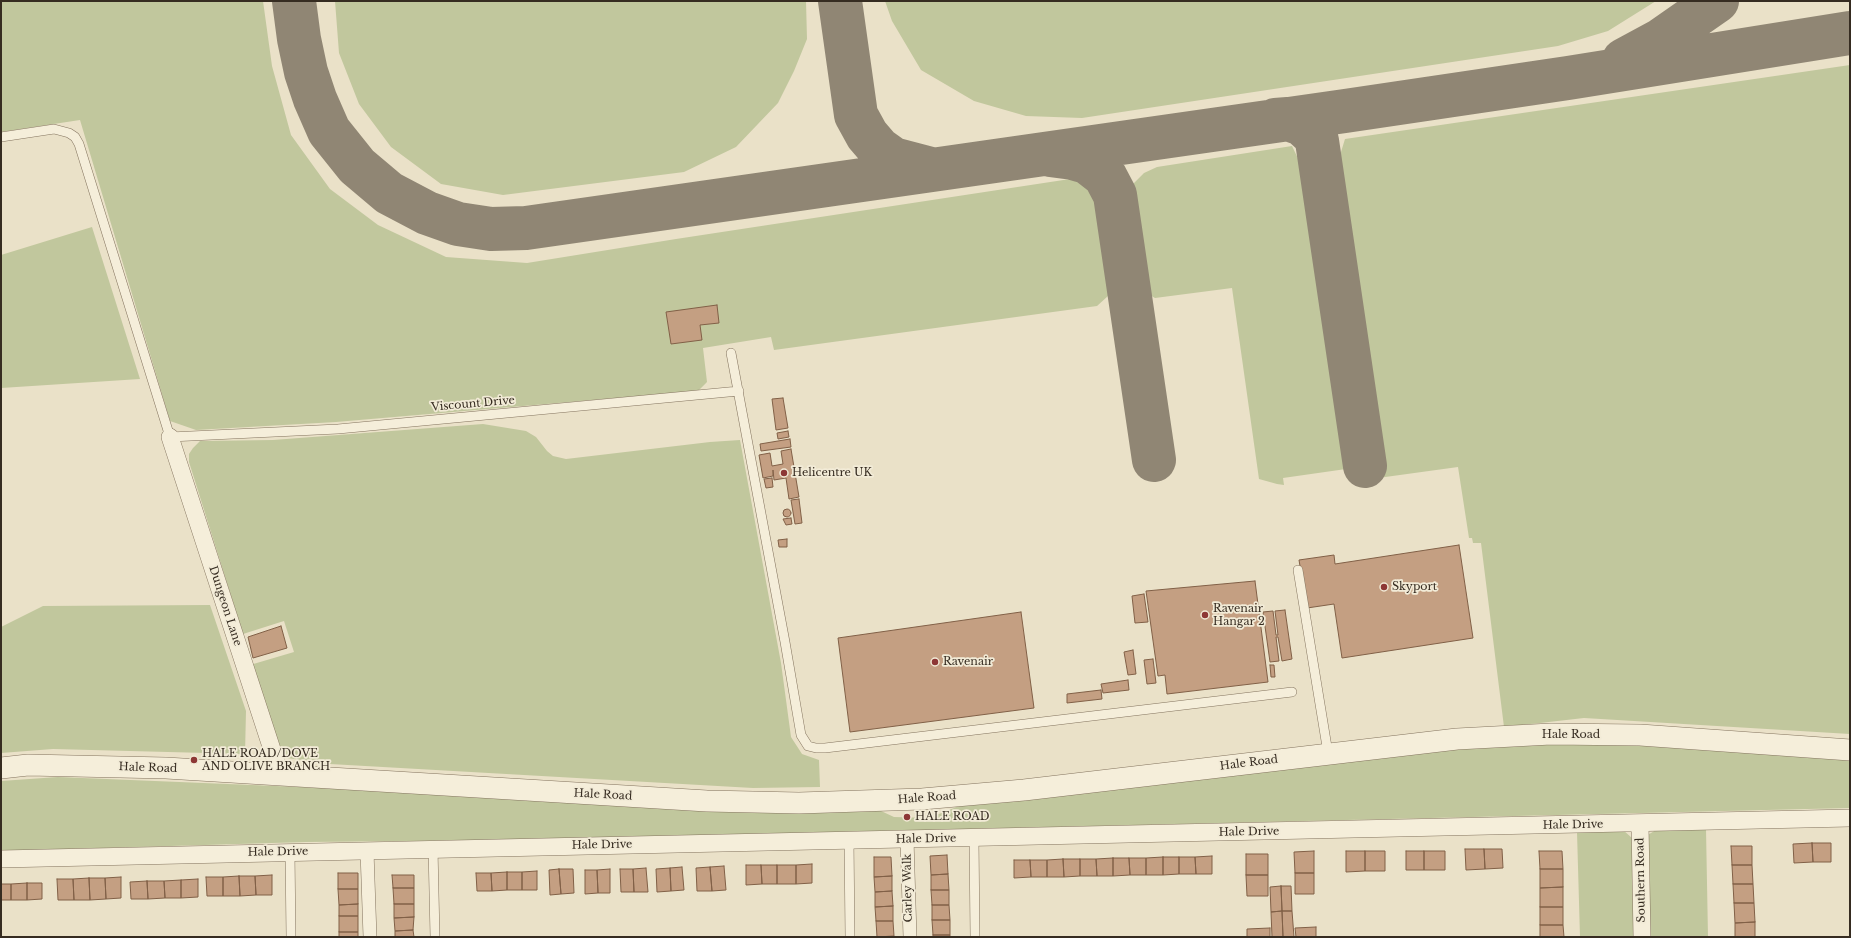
<!DOCTYPE html>
<html>
<head>
<meta charset="utf-8">
<style>
  body { margin:0 }
  #map { position:relative; width:1851px; height:938px; overflow:hidden; background:#eae1c8; font-family:"Libre Baskerville",serif }
  canvas { display:block }
  .frame { position:absolute; inset:0; border:2px solid #362c21; pointer-events:none }
</style>
</head>
<body>
<div id="map">
<canvas width="1851" height="938"></canvas>
<div class="frame"></div>
</div>
<script>
const context = document.querySelector('canvas').getContext('2d');
context.lineJoin = 'round';
function fill(path, color) {
  context.fillStyle = color;
  context.fill(path, 'evenodd');
}
function poly(rows) {
  const path = new Path2D();
  for (const r of rows) {
    if (r.length === 3) {
      path.moveTo(r[0] + r[2], r[1]);
      path.arc(r[0], r[1], r[2], 0, 2 * Math.PI);
      continue;
    }
    path.moveTo(r[0], r[1]);
    for (let i = 2; i < r.length; i += 2) path.lineTo(r[i], r[i + 1]);
  }
  return path;
}
function trace(path, color, width, dash) {
  context.strokeStyle = color;
  context.lineWidth = width;
  context.lineCap = dash ? 'butt' : 'round';
  context.setLineDash(dash || []);
  context.stroke(path);
}
function write(font, color, halo, rows, align = 'center') {
  context.font = font + ' "Libre Baskerville",serif';
  context.lineWidth = 3.5;
  context.setLineDash([]);
  context.textBaseline = 'middle';
  context.strokeStyle = halo;
  context.fillStyle = color;
  for (const [text, x, y, turn = 0] of rows) {
    context.save();
    context.translate(x, y);
    context.rotate((+turn || 0) * Math.PI / 180);
    context.textAlign = isNaN(turn) ? turn : align;
    if (halo) context.strokeText(text, 0, 0);
    context.fillText(text, 0, 0);
    context.restore();
  }
}
fill(poly([
  [1,1,263,1,272,66,291,135,330,189,378,225,446,257,527,263,676,239,1070,179,1088,186,1100,200,1108,224,1114,278,1108,296,1097,306,774,350,771,337,703,348,707,382,698,391,336,422,196,430,170,421,80,120,1,132],
  [335,1,806,1,807,39,794,71,778,103,736,147,684,172,503,195,441,184,391,147,359,104,339,53],
  [885,1,1656,1,1608,31,1558,46,1082,118,1026,116,974,101,921,70,892,21],
  [1850,65,1850,734,1584,718,1504,727,1481,543,1473,543,1472,538,1469,538,1458,467,1378,478,1342,218,1341,166,1341,152,1345,139],
  [1292,146,1305,173,1315,209,1353,468,1283,478,1284,485,1277,484,1259,479,1232,288,1155,298,1150,295,1143,283,1139,270,1132,227,1130,196,1133,184,1144,173,1157,167],
  [92,227,140,379,1,388,1,255],
  [483,424,526,431,536,437,547,451,553,456,566,459,710,442,740,440,781,663,791,737,802,754,819,760,820,787,753,788,330,764,280,757,250,665,294,652,284,621,243,634,189,462,189,454,193,448,200,441,273,440],
  [210,605,246,711,245,754,53,749,1,753,1,627,43,606],
  [1561,742,1850,755,1850,808,509,840,306,842,1,851,1,781,58,777,881,811,894,817,929,818,969,802,1463,746],
  [1706,829,1708,937,1650,937,1646,836,1656,830],
  [1623,830,1632,838,1634,937,1580,937,1577,832]
]), '#c1c79d');
trace(poly([
  [294,1,299,39,306,72,315,99,329,131,357,166,389,193,427,213,458,224,491,229,526,228,1345,111,1568,78,1850,33],
  [840,1,856,115,867,135,879,149,893,159,931,169],
  [1624,60,1661,40,1717,1],
  [1275,120,1288,119,1302,124,1313,134,1317,141,1365,466],
  [1050,155,1073,158,1087,162,1105,176,1115,195,1154,460]
]), '#908674', 44);
const building = poly([
  [717,305,719,323,700,325,702,340,671,344,666,312,717,305],
  [783,398,788,428,776,430,772,399,783,398],
  [788,431,789,437,778,439,777,433,788,431],
  [790,439,791,447,761,451,760,444,790,439],
  [791,449,799,497,789,499,786,478,774,480,773,470,773,476,763,478,759,455,770,453,772,466,783,464,781,451,791,449],
  [772,478,773,487,766,488,764,479,772,478],
  [799,499,802,523,795,524,791,500,799,499],
  [787,513,4],
  [791,518,792,524,786,525,783,519,791,518],
  [787,539,787,547,779,547,778,540,787,539],
  [1459,545,1473,638,1342,658,1334,604,1307,608,1299,560,1334,555,1335,564,1459,545],
  [1255,581,1268,682,1167,694,1165,675,1158,676,1146,591,1255,581],
  [1144,594,1148,622,1135,623,1132,596,1144,594],
  [1285,610,1292,659,1282,661,1278,637,1276,637,1279,661,1270,662,1263,612,1273,611,1276,635,1278,635,1275,611,1285,610],
  [1021,612,1034,708,850,732,838,638,1021,612],
  [281,626,287,648,253,658,248,637,281,626],
  [1133,650,1136,674,1128,675,1124,652,1133,650],
  [1153,659,1156,683,1147,684,1144,660,1153,659],
  [1270,665,1274,665,1275,677,1271,677,1270,665],
  [1128,680,1129,690,1103,693,1101,684,1128,680],
  [1101,690,1102,699,1067,703,1067,694,1101,690],
  [1812,843,1831,843,1831,862,1813,862,1812,843],
  [1812,843,1813,862,1794,863,1793,844,1812,843],
  [1731,846,1752,846,1752,865,1732,865,1731,846],
  [1465,849,1484,849,1485,869,1466,870,1465,849],
  [1484,849,1502,849,1503,868,1485,869,1484,849],
  [1314,851,1314,873,1295,873,1294,852,1314,851],
  [1346,851,1365,851,1365,871,1346,872,1346,851],
  [1365,851,1385,851,1385,871,1365,871,1365,851],
  [1406,851,1424,851,1424,870,1406,870,1406,851],
  [1424,851,1445,851,1445,870,1424,870,1424,851],
  [1539,851,1562,851,1563,869,1540,869,1539,851],
  [1246,854,1268,854,1268,875,1246,875,1246,854],
  [947,855,948,874,931,875,930,856,947,855],
  [1212,856,1212,874,1196,874,1195,857,1212,856],
  [874,857,891,857,892,876,874,877,874,857],
  [1163,857,1179,857,1179,874,1163,875,1163,857],
  [1163,857,1163,875,1146,875,1146,858,1163,857],
  [1179,857,1195,857,1196,874,1179,874,1179,857],
  [1113,858,1129,858,1130,875,1113,876,1113,858],
  [1113,858,1113,876,1097,876,1096,859,1113,858],
  [1129,858,1146,858,1146,875,1130,875,1129,858],
  [1063,859,1064,877,1047,877,1047,860,1063,859],
  [1063,859,1080,859,1080,876,1064,877,1063,859],
  [1080,859,1096,859,1097,876,1080,876,1080,859],
  [1014,860,1030,860,1031,877,1014,878,1014,860],
  [1030,860,1047,860,1047,877,1031,877,1030,860],
  [812,864,812,883,796,884,796,865,812,864],
  [746,865,761,865,762,884,746,885,746,865],
  [761,865,777,865,777,884,762,884,761,865],
  [777,865,796,865,796,884,777,884,777,865],
  [1732,865,1752,865,1753,884,1733,884,1732,865],
  [724,866,726,890,712,891,710,867,724,866],
  [682,867,684,890,671,891,670,868,682,867],
  [710,867,712,891,697,891,696,868,710,867],
  [646,868,648,892,634,892,633,869,646,868],
  [670,868,671,891,657,892,656,869,670,868],
  [559,869,573,869,574,893,561,894,559,869],
  [559,869,561,894,550,895,549,870,559,869],
  [610,869,610,893,598,893,597,870,610,869],
  [620,869,633,869,634,892,621,892,620,869],
  [1540,869,1563,869,1563,887,1540,888,1540,869],
  [585,870,597,870,598,893,585,894,585,870],
  [537,871,537,890,522,890,522,872,537,871],
  [507,872,507,890,492,891,491,873,507,872],
  [507,872,522,872,522,890,507,890,507,872],
  [338,873,358,873,358,889,338,889,338,873],
  [476,873,491,873,492,891,477,891,476,873],
  [1295,873,1314,873,1314,894,1295,894,1295,873],
  [948,874,949,890,931,890,931,875,948,874],
  [272,875,272,895,256,895,255,876,272,875],
  [392,875,414,875,414,888,393,888,392,875],
  [1246,875,1268,875,1268,896,1247,896,1246,875],
  [239,876,240,896,223,896,223,877,239,876],
  [239,876,255,876,256,895,240,896,239,876],
  [892,876,892,891,875,892,874,877,892,876],
  [121,877,121,898,106,899,105,878,121,877],
  [206,877,223,877,223,896,207,896,206,877],
  [89,878,105,878,106,899,90,900,89,878],
  [89,878,90,900,74,900,73,879,89,878],
  [57,879,73,879,74,900,58,900,57,879],
  [198,879,198,897,181,898,181,880,198,879],
  [181,880,181,898,165,898,164,881,181,880],
  [147,881,164,881,165,898,148,899,147,881],
  [147,881,148,899,131,899,130,882,147,881],
  [27,883,27,900,11,900,11,884,27,883],
  [27,883,42,883,42,899,27,900,27,883],
  [1,884,11,884,11,900,1,900,1,884],
  [1733,884,1753,884,1754,903,1734,903,1733,884],
  [1281,886,1291,886,1292,911,1282,911,1281,886],
  [1281,886,1282,911,1271,912,1270,887,1281,886],
  [1563,887,1563,907,1540,907,1540,888,1563,887],
  [393,888,414,888,414,904,394,904,393,888],
  [338,889,358,889,358,904,339,905,338,889],
  [931,890,949,890,949,905,932,905,931,890],
  [892,891,893,906,875,907,875,892,892,891],
  [1734,903,1754,903,1755,922,1735,923,1734,903],
  [358,904,358,916,339,916,339,905,358,904],
  [394,904,414,904,414,917,394,918,394,904],
  [932,905,949,905,950,920,932,920,932,905],
  [893,906,893,921,876,921,875,907,893,906],
  [1540,907,1563,907,1563,925,1540,925,1540,907],
  [1282,911,1292,911,1294,937,1283,937,1282,911],
  [1282,911,1283,937,1272,937,1271,912,1282,911],
  [339,916,358,916,358,932,339,932,339,916],
  [414,917,413,930,395,931,394,918,414,917],
  [932,920,950,920,950,935,933,935,932,920],
  [876,921,893,921,894,936,877,937,876,921],
  [1755,922,1755,937,1735,937,1735,923,1755,922],
  [1540,925,1563,925,1564,937,1540,937,1540,925],
  [1316,927,1316,937,1296,937,1295,928,1316,927],
  [1270,928,1270,937,1247,937,1247,929,1270,928],
  [413,930,414,937,395,937,395,931,413,930],
  [339,932,358,932,358,937,339,937,339,932],
  [933,935,950,935,950,937,933,937,933,935]
]);
fill(building, '#c49f82');
trace(building, '#816047', 1);
const service = poly([
  [1,137,54,129,69,133,75,137,79,144,170,437,338,429,739,391],
  [731,353,785,642,801,735,808,746,816,748,825,748,1292,692],
  [1298,570,1328,753],
  [974,838,975,937],
  [849,839,850,937],
  [433,848,435,937],
  [290,852,291,937]
]);
const pedestrian = poly([
  [907,839,910,937],
  [367,851,370,937]
]);
const minor = poly([
  [170,437,280,774],
  [1640,824,1642,937],
  [1,859,1850,818]
]);
const tertiary = poly([
  [1,768,28,765,166,768,707,801,799,803,922,799,1024,790,1457,739,1551,734,1640,735,1850,750]
]);
trace(service, '#84745f', 10);
trace(pedestrian, '#84745f', 14);
trace(minor, '#84745f', 18);
trace(tertiary, '#84745f', 22);
trace(service, '#f5eeda', 9);
trace(pedestrian, '#f5eeda', 13);
trace(minor, '#f5eeda', 17);
trace(tertiary, '#f5eeda', 21);
for (const [x, y, r, color] of [
  [784,473,4,"#8d3735"],
  [1384,587,4,"#8d3735"],
  [1205,615,4,"#8d3735"],
  [935,662,4,"#8d3735"],
  [194,760,4,"#8d3735"],
  [907,817,4,"#8d3735"]
]) {
  const dot = new Path2D();
  dot.arc(x, y, r, 0, 2 * Math.PI);
  context.fillStyle = color;
  context.fill(dot);
  trace(dot, '#f2ebd7', 1.5);
}
write('11px', '#362c21', '#f2ebd7', [
  ["Viscount Drive",473,404,-5],
  ["Dungeon Lane",225,606,72],
  ["Hale Road",1571,735],
  ["Hale Road",1249,763,-7],
  ["Hale Road",148,768,2],
  ["Hale Road",603,795,3],
  ["Hale Road",927,798,-4],
  ["Hale Drive",1573,825,-1],
  ["Hale Drive",1249,832,-1],
  ["Hale Drive",926,839,-1],
  ["Hale Drive",602,845,-1],
  ["Hale Drive",278,852,-1],
  ["Southern Road",1641,880,-91],
  ["Carley Walk",908,888,-91]
]);
write('11px', '#362c21', '#f2ebd7', [
  ["Helicentre UK",792,473],
  ["Skyport",1392,587],
  ["Ravenair",1213,609],
  ["Hangar 2",1213,622],
  ["Ravenair",943,662],
  ["HALE ROAD/DOVE",202,754],
  ["AND OLIVE BRANCH",202,767],
  ["HALE ROAD",915,817]
], 'left');
</script>
</body>
</html>
